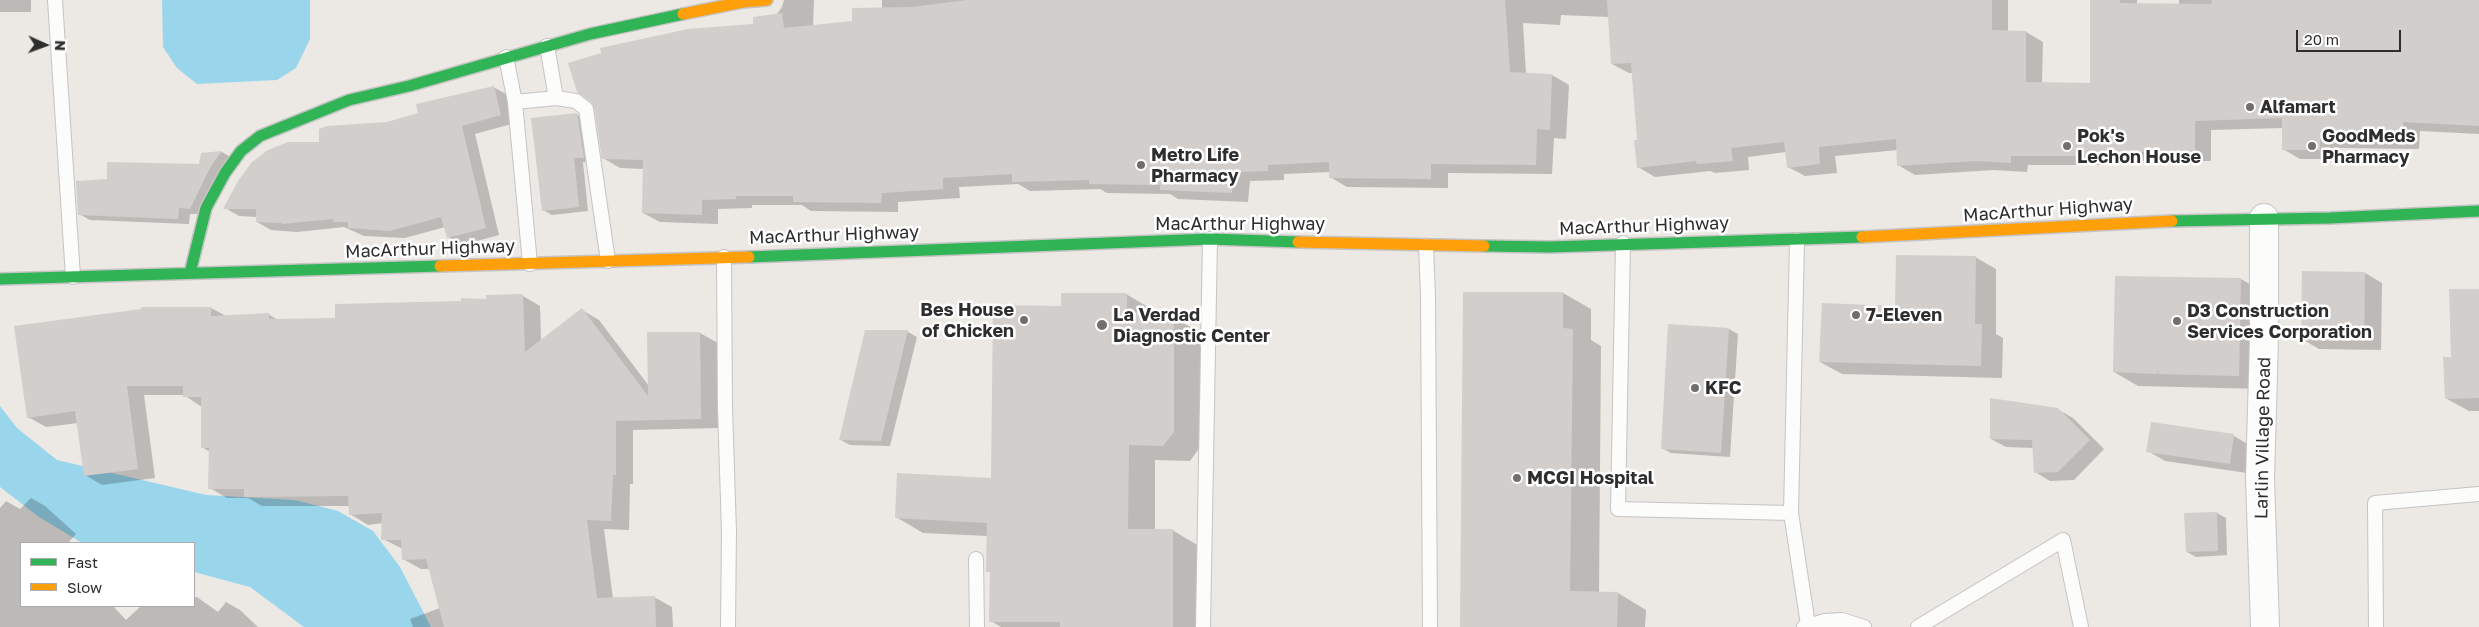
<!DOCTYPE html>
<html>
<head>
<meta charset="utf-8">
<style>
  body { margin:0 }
  #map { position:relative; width:2479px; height:627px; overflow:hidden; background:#ece8e4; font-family:"Golos Text",sans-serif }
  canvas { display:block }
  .legend { position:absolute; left:20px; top:542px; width:175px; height:65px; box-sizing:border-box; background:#fff; border:1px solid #ababab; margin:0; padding:6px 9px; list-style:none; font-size:15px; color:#2e2e2e }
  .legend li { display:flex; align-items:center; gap:10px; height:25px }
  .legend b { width:25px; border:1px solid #ababab }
  .north { position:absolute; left:20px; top:20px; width:50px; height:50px; -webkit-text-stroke:4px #fff; paint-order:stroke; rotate:92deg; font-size:14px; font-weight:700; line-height:20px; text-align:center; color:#2e2e2e }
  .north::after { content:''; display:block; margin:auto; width:18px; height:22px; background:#2e2e2e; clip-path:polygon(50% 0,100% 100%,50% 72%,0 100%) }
  .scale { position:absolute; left:2296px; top:30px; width:105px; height:22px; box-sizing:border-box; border:2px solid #2e2e2e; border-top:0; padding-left:6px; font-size:15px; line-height:18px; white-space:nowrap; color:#2e2e2e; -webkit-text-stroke:4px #fff; paint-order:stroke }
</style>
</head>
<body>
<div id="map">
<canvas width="2479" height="627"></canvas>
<ul class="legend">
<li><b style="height:6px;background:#30b455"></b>Fast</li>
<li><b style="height:6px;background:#ff9f0a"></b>Slow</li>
</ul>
<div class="north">N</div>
<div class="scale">20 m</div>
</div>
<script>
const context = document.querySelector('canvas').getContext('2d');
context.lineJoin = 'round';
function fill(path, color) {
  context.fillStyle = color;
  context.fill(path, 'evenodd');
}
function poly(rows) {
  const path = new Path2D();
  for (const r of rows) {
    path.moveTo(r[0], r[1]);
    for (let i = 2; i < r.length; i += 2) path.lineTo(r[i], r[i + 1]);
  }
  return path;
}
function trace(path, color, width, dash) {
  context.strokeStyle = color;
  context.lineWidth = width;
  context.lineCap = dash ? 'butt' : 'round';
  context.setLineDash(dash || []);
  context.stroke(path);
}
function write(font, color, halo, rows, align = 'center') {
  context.font = font + ' "Golos Text",sans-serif';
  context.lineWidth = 5;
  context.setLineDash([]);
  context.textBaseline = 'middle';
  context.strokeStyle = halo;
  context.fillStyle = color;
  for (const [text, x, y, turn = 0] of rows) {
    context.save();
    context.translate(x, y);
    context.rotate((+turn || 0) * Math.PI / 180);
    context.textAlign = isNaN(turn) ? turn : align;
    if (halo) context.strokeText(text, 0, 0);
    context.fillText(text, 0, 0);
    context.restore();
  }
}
fill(poly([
  [162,0,310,0,310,39,296,68,277,80,197,84,177,68,163,47],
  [0,406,17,428,57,460,206,495,295,500,338,511,373,531,400,567,431,627,304,627,250,587,194,572,194,543,82,543,39,517,0,487]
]), '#99d6ec');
fill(poly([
  [0,0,31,0,31,12,0,12],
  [784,0,814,0,813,26,854,22,882,9,882,0,2008,0,2008,32,2026,32,2043,42,2042,83,2091,84,2090,0,2137,0,2137,4,2179,5,2179,0,2479,0,2479,134,2420,131,2419,149,2337,148,2337,159,2300,159,2283,149,2283,128,2211,130,2211,161,2131,161,2131,165,2028,165,2027,172,1994,170,1915,175,1898,165,1898,150,1835,156,1837,173,1805,176,1788,167,1786,152,1748,157,1749,170,1715,173,1710,171,1655,177,1638,167,1639,141,1633,73,1629,73,1612,64,1609,17,1561,15,1560,25,1523,23,1526,74,1552,75,1569,85,1566,139,1554,138,1552,174,1448,173,1448,188,1347,187,1330,177,1330,172,1284,174,1284,180,1250,181,1248,202,1178,199,1170,194,1107,193,1100,189,1030,191,1018,184,959,187,960,198,898,202,898,212,811,211,802,205,752,205,752,208,718,209,718,224,660,222,643,213,644,169,620,168,603,158,596,107,592,101,755,25,754,18,777,14,782,7],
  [493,87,508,95,515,123,475,134,499,235,462,245,448,237,445,227,405,238,364,236,344,227,297,232,271,230,257,222,257,217,239,216,225,208,320,143,420,114],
  [578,115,587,120,593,163,583,162,588,211,552,215,543,210,532,119],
  [222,152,232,158,201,214,190,214,189,224,90,220,79,214,108,180,200,166,202,154],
  [1975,257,1996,269,1996,334,2003,338,2002,378,1842,374,1820,362,1897,308],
  [2365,273,2382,283,2381,350,2319,349,2302,339],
  [2241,279,2265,293,2263,389,2138,386,2114,372],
  [2479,290,2479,411,2469,411,2447,399],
  [1563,293,1591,309,1591,340,1601,346,1599,593,1618,593,1646,610,1645,627,1462,627],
  [1126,294,1153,310,1153,313,1167,314,1194,329,1200,342,1200,447,1190,461,1155,460,1155,530,1172,530,1199,546,1199,627,1001,627,991,621,992,573,988,571,988,536,923,533,896,517,993,480,1062,307],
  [523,296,540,306,541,341,582,310,599,320,649,386,648,333,700,333,718,343,718,428,633,430,633,484,630,484,629,530,604,529,613,599,654,597,672,607,673,627,413,627,410,619,440,608,430,569,421,569,403,559,403,549,383,539,383,523,368,525,350,514,350,506,262,506,248,498,227,498,210,488,210,452,202,447,202,407,184,395,144,395,155,478,102,485,85,475,78,423,46,427,28,417,142,308,211,308,226,316,268,314,278,320,336,320],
  [1729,329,1738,334,1730,457,1671,453,1662,448],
  [866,331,908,332,917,337,890,446,850,445,841,440],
  [2057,409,2073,418,2104,449,2074,480,2050,481,2035,472,2034,448,2006,447,1991,439],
  [2234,436,2251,446,2247,473,2165,461,2148,451],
  [31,498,45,506,76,534,68,543,21,543,21,606,113,606,126,620,141,606,194,606,194,598,197,597,218,612,226,602,240,610,258,627,0,627,0,508,6,501,20,509],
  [2217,513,2226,518,2227,555,2196,557,2187,552]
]), '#0003');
fill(poly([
  [966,0,1505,0,1510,72,1552,74,1550,130,1537,129,1536,165,1431,164,1431,179,1329,178,1329,162,1268,165,1268,171,1233,172,1232,193,1160,190,1160,185,1089,184,1089,180,1012,182,1012,174,943,178,943,189,882,193,881,203,793,202,793,196,736,196,736,199,702,200,702,215,642,213,643,160,602,159,594,107,591,102,577,92,568,63,601,53,600,48,688,29,753,24,753,17,782,13,784,28,852,21,852,8,913,7],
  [1607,0,1992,0,1992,30,2026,31,2026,82,2090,83,2090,0,2120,0,2120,3,2211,4,2212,0,2479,0,2479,126,2403,122,2403,141,2320,139,2320,150,2282,150,2282,118,2195,121,2195,152,2114,152,2114,156,2011,156,2011,163,1976,161,1897,166,1896,139,1819,147,1820,164,1787,168,1784,142,1731,148,1733,161,1697,164,1696,161,1637,168,1634,140,1637,140,1631,63,1611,64],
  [494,86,501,115,462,126,486,228,447,238,441,217,390,231,348,228,348,222,333,222,333,219,282,224,282,223,256,222,256,209,223,209,238,181,252,162,268,150,288,142,319,142,319,129,327,126,387,122,418,113,416,104],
  [577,113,584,158,574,158,579,207,542,211,531,118],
  [222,151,211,166,190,209,179,208,178,219,78,215,76,181,107,179,107,162,199,164,201,153],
  [1896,255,1976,256,1975,324,1982,324,1981,366,1819,362,1822,303,1895,306],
  [2302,271,2365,272,2364,341,2301,340],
  [2115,276,2241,278,2239,376,2158,374,2159,371,2156,374,2113,372],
  [2449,289,2479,289,2479,398,2445,399,2443,357,2451,357],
  [1463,292,1563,292,1563,328,1573,329,1570,591,1618,592,1617,627,1460,627],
  [1061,293,1127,293,1127,312,1168,312,1174,326,1174,432,1163,446,1129,445,1128,529,1173,529,1173,627,1060,627,1060,622,989,622,990,572,986,572,987,523,895,518,897,473,991,478,993,305,1061,306],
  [523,294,525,352,582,308,648,396,647,332,700,332,701,419,616,421,616,475,613,475,611,521,587,520,597,598,655,596,656,627,444,627,426,559,402,560,401,540,381,540,382,513,349,515,348,496,244,497,244,489,208,489,209,448,201,448,201,397,183,397,183,386,127,386,138,469,84,476,75,411,27,418,14,326,141,309,141,307,211,307,211,316,269,313,269,319,335,318,335,304,461,301,461,298,486,299,486,295],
  [1668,324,1729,328,1721,453,1661,449],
  [865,330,908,330,881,441,839,440],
  [1990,398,2058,408,2090,440,2058,472,2034,473,2032,440,1990,439],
  [2151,422,2234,434,2230,464,2146,452],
  [2217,512,2218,551,2186,552,2184,513]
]), '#d1cecb');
const lane = poly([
  [55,0,73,277],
  [547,46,556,98],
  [506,57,515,102,530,264],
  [515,102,556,98,576,101,586,109,608,261],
  [1797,240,1791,513,1808,625],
  [1623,243,1618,509,1791,513],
  [1426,246,1428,296,1430,627],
  [724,257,725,408,729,532,728,627],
  [976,559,977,627],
  [1203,627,1210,239],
  [1804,627,1825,621,1842,620,1864,627],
  [1918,627,2063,540,2081,627],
  [2376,627,2375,503,2479,494]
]);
const street = poly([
  [2264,218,2264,339,2260,479,2265,627]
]);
const fast = poly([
  [2172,221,2330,218,2479,211],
  [1484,246,1550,247,1862,237],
  [749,257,1210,239,1298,242],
  [190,273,206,208,225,173,241,151,260,136,349,100,409,86,590,34,683,14],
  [0,279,440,266]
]);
const slow = poly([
  [683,14,743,2,767,0],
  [1862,237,2172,221],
  [1298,242,1484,246],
  [440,266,749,257]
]);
trace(lane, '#c5c4c5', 16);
trace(street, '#c5c4c5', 30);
trace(fast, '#c5c4c5', 14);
trace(slow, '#c5c4c5', 14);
trace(lane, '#fcfcfb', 14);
trace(street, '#fcfcfb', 28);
trace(fast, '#30b455', 11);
trace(slow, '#ff9f0a', 11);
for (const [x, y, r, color] of [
  [2250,107,5,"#706f6e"],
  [2067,146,5,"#706f6e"],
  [2312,146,5,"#706f6e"],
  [1141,165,5,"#706f6e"],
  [1856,315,5,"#706f6e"],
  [1024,320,5,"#706f6e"],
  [2177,321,5,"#706f6e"],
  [1102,325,6,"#706f6e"],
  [1695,388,5,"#706f6e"],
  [1517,478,5,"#706f6e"]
]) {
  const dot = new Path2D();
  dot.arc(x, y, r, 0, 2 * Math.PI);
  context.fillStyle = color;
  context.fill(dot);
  trace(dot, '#fff', 2);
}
write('bold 18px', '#2e2e2e', '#fff', [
  ["Alfamart",2260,107],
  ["Pok's",2077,136],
  ["Lechon House",2077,157],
  ["GoodMeds",2322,136],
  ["Pharmacy",2322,157],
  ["Metro Life",1151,155],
  ["Pharmacy",1151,176],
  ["Bes House",1014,310,"right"],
  ["of Chicken",1014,331,"right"],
  ["D3 Construction",2187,311],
  ["Services Corporation",2187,332],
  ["La Verdad",1113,315],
  ["Diagnostic Center",1113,336],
  ["7-Eleven",1866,315],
  ["KFC",1705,388],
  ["MCGI Hospital",1527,478]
], 'left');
write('18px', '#2e2e2e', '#fff', [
  ["MacArthur Highway",2048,210,-4],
  ["MacArthur Highway",1240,224],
  ["MacArthur Highway",1644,226,-2],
  ["MacArthur Highway",834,235,-2],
  ["MacArthur Highway",430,249,-2],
  ["Larlin Village Road",2263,438,-89]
]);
</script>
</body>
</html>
